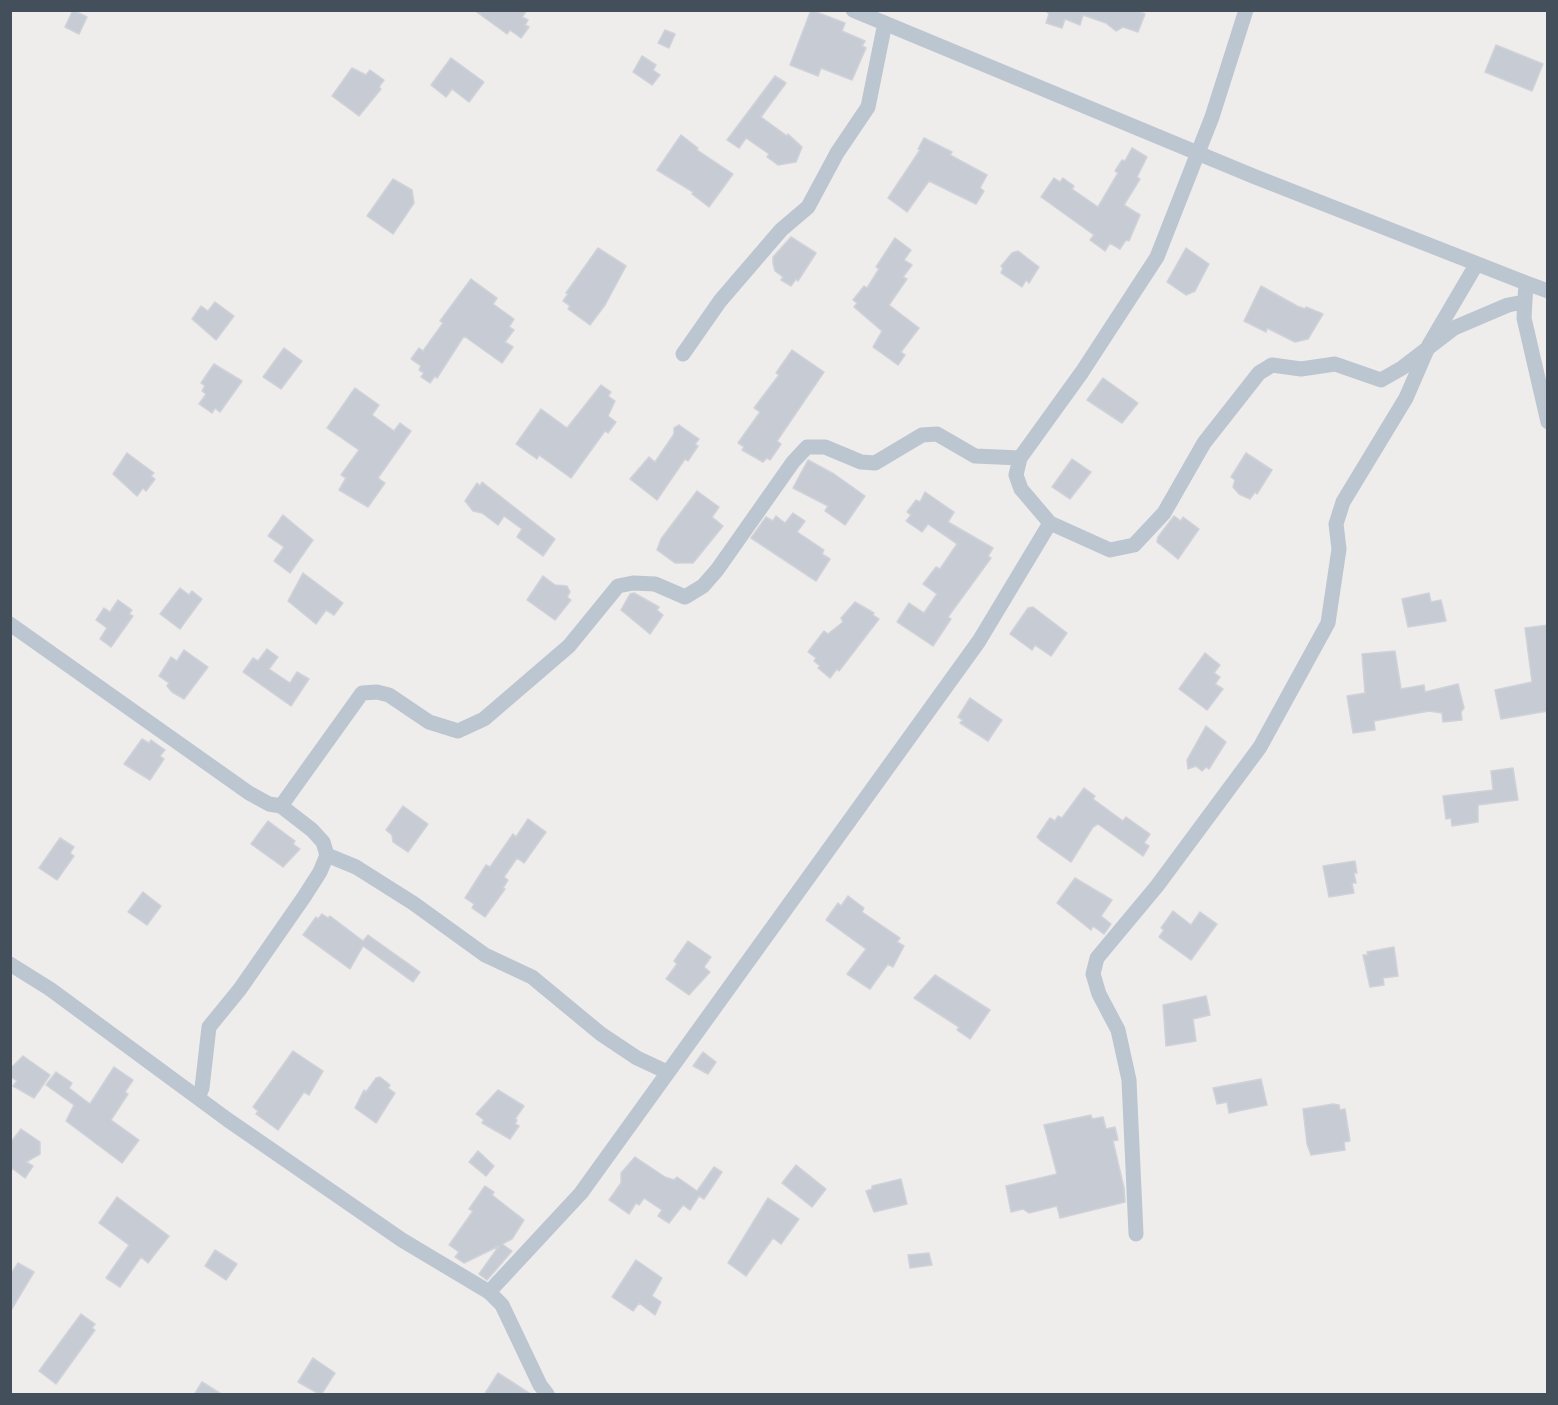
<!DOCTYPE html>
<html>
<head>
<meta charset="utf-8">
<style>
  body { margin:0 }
  #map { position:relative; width:1558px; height:1405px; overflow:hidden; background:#efecec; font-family:"Fira Sans",sans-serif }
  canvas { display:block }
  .frame { position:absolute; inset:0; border:12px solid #434f5b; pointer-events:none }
</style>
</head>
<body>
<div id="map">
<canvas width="1558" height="1405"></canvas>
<div class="frame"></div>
</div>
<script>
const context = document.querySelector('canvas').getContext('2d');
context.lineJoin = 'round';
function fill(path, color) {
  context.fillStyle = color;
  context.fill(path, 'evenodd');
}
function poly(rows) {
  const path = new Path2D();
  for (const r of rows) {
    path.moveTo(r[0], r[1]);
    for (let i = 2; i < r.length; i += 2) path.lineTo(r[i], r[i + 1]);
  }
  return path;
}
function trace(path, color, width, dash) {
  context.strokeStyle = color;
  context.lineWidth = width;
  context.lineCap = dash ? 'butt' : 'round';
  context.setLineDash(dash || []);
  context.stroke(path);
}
const building = poly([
  [73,10,87,17,79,34,65,27,73,10],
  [474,10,527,10,522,17,528,20,525,25,529,27,521,38,510,30,507,34,474,10],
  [811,10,845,23,842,31,865,41,862,46,866,48,852,80,821,68,818,76,790,65,811,10],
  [1045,10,1136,10,1145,14,1138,32,1123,27,1116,31,1106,23,1083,15,1080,25,1065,19,1062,28,1046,23,1049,14,1045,10],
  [665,30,675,34,669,48,658,43,665,30],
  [1496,45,1543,64,1532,91,1485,72,1496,45],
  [642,56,656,65,653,70,660,75,652,85,633,72,642,56],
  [451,58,484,82,469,102,452,89,446,97,431,85,451,58],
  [352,68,366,75,370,70,384,80,379,87,381,89,359,116,332,96,352,68],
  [775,76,786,83,761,117,787,136,788,134,802,147,796,162,778,165,767,157,769,154,746,138,739,148,727,140,775,76],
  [681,135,698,148,697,150,733,174,709,207,692,194,693,192,657,170,681,135],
  [924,138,952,152,950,155,987,175,980,188,984,191,976,204,929,181,907,212,888,198,920,150,918,149,924,138],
  [1132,148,1147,157,1137,177,1140,179,1124,205,1140,215,1129,241,1126,240,1120,249,1110,243,1105,251,1090,240,1094,235,1041,197,1054,178,1060,182,1063,178,1074,186,1072,189,1098,207,1118,173,1115,171,1122,160,1125,161,1132,148],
  [393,179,412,190,414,203,393,234,367,216,393,179],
  [791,237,816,253,798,281,796,279,791,286,781,280,783,277,775,271,773,263,773,257,791,237],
  [895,238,911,250,904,260,912,265,903,277,907,279,889,305,919,328,901,352,905,355,898,365,873,347,882,331,854,307,857,303,853,300,864,286,867,288,879,269,876,267,895,238],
  [598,248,626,266,605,305,590,325,568,309,570,306,563,301,568,294,566,293,598,248],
  [1186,248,1209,264,1195,291,1186,295,1167,282,1186,248],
  [1018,251,1039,267,1029,283,1026,280,1022,287,1001,273,1003,268,1001,266,1012,253,1018,251],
  [471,279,497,298,493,304,514,319,509,327,514,330,505,342,513,347,502,363,464,336,437,378,435,376,430,383,421,377,424,373,419,370,421,366,411,359,419,348,423,351,443,323,440,321,471,279],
  [1261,286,1297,306,1305,309,1306,307,1323,314,1308,339,1295,342,1267,328,1266,332,1244,321,1261,286],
  [215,302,234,316,216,340,192,319,201,306,208,311,215,302],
  [284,348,302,361,281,389,263,377,284,348],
  [792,350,824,372,777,441,781,444,770,460,767,458,763,462,742,450,744,447,738,443,760,412,754,408,779,375,776,373,792,350],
  [214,364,242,381,220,412,215,408,212,413,199,404,206,394,202,391,205,386,201,383,214,364],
  [1103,378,1138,403,1122,423,1087,400,1103,378],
  [601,385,611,392,608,396,615,401,608,416,616,422,608,433,605,431,571,478,539,455,537,459,516,444,541,409,567,428,601,385],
  [355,388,379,405,372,415,394,431,400,423,411,431,378,478,385,483,368,507,339,490,346,478,341,475,359,450,327,428,355,388],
  [679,425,699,439,695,444,698,446,688,461,685,459,657,500,630,479,649,457,655,462,674,434,674,428,679,425],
  [127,453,154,473,151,476,155,479,146,491,143,488,137,496,113,474,127,453],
  [1246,453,1272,470,1257,494,1255,492,1250,499,1239,494,1233,487,1235,480,1231,477,1246,453],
  [1072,459,1091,472,1070,499,1052,487,1072,459],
  [808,460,834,474,865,496,845,525,825,511,828,506,793,488,808,460],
  [482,482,555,539,543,556,517,537,522,529,504,516,498,525,482,513,473,511,465,501,477,483,480,486,482,482],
  [697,491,719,507,712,517,723,526,693,563,675,563,657,550,661,539,697,491],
  [925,492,954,512,948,522,993,548,988,556,991,558,948,617,951,619,933,646,897,622,909,603,924,613,937,594,923,584,936,567,940,569,957,544,928,524,922,532,906,521,911,515,907,512,916,500,920,502,925,492],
  [793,513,805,521,797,532,824,550,822,554,830,559,816,581,751,538,766,517,773,521,776,516,785,523,793,513],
  [283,515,313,540,290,573,274,561,284,547,268,536,283,515],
  [1174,516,1181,521,1183,517,1199,529,1178,559,1157,542,1158,537,1174,516],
  [303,573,343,603,334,615,326,610,316,624,288,601,303,573],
  [543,576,555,585,567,586,570,592,567,597,571,600,555,620,527,600,543,576],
  [180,588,189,595,192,591,202,599,180,629,160,614,180,588],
  [634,593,659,607,657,610,663,615,650,634,621,610,630,594,634,593],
  [1429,593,1431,602,1441,600,1446,621,1408,627,1402,599,1429,593],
  [118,600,132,610,129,614,133,616,111,647,100,639,107,628,96,620,104,608,110,612,118,600],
  [855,602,874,613,873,615,879,619,839,671,837,669,830,678,818,668,820,666,814,661,816,658,808,652,824,631,828,634,843,622,841,618,855,602],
  [1033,607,1067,633,1051,656,1035,645,1032,650,1010,634,1028,608,1033,607],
  [1548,625,1548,711,1501,719,1495,690,1532,682,1525,628,1548,625],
  [267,649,278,657,269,669,290,683,297,672,309,679,291,706,243,672,253,658,258,661,267,649],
  [184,650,208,667,184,699,172,692,167,686,169,683,159,676,171,657,177,661,184,650],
  [1395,651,1401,689,1424,685,1425,692,1458,684,1464,708,1461,712,1462,720,1443,722,1442,713,1429,711,1374,721,1375,730,1353,733,1347,696,1365,693,1362,654,1395,651],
  [1205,653,1220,665,1214,673,1220,677,1215,684,1223,689,1207,710,1179,689,1205,653],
  [970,698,1002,720,988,741,960,723,963,720,958,717,970,698],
  [1206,726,1226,742,1209,769,1206,767,1202,771,1196,766,1188,769,1187,760,1206,726],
  [142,739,149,743,151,740,165,750,160,756,164,759,150,780,124,764,142,739],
  [1513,768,1518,800,1478,805,1478,822,1452,826,1451,818,1446,819,1443,796,1493,790,1491,771,1513,768],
  [1084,788,1095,796,1093,799,1123,821,1126,817,1150,834,1144,843,1149,846,1143,856,1098,824,1093,827,1071,862,1041,841,1037,837,1050,818,1055,821,1058,816,1062,818,1084,788],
  [403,806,428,824,408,852,393,842,392,835,386,830,403,806],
  [528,819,546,832,524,863,517,858,504,877,508,880,503,888,505,889,485,917,472,908,474,904,465,898,486,865,490,867,513,834,516,837,528,819],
  [268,821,295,841,293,844,300,849,283,867,251,844,268,821],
  [60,838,74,847,70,853,74,856,57,880,39,868,60,838],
  [1355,861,1357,873,1354,873,1356,883,1352,883,1354,893,1329,897,1323,866,1355,861],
  [1075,878,1112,900,1101,916,1111,924,1104,934,1093,926,1091,930,1057,903,1075,878],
  [143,892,161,906,147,925,128,912,143,892],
  [848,896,864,908,862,912,900,938,897,942,904,946,893,967,888,964,870,989,847,974,866,949,826,920,838,903,841,906,848,896],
  [1173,911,1191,925,1200,912,1217,924,1191,960,1159,937,1164,930,1161,928,1173,911],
  [322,914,328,918,330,916,363,941,368,935,420,972,413,982,363,946,350,969,303,935,316,917,318,919,322,914],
  [688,941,711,957,704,967,710,972,689,995,666,979,677,964,674,961,688,941],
  [1394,947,1398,976,1383,978,1384,985,1370,987,1363,955,1368,955,1367,952,1394,947],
  [935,975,990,1010,970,1039,957,1030,959,1027,914,998,935,975],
  [1206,996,1210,1015,1193,1019,1196,1041,1166,1046,1163,1005,1206,996],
  [293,1051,323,1071,309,1095,304,1092,278,1130,256,1114,258,1111,253,1107,293,1051],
  [703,1052,716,1062,708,1074,693,1066,703,1052],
  [23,1056,50,1075,34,1098,13,1086,17,1081,10,1076,10,1069,23,1056],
  [114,1067,133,1080,125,1092,128,1094,111,1120,139,1140,122,1163,66,1121,74,1105,46,1085,56,1072,72,1083,69,1088,90,1104,114,1067],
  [380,1077,390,1085,388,1088,395,1093,376,1123,355,1108,364,1090,366,1092,376,1078,380,1077],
  [1261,1079,1267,1105,1229,1113,1227,1102,1217,1104,1213,1088,1261,1079],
  [498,1090,524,1106,515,1119,517,1120,515,1124,519,1126,510,1139,482,1123,484,1120,476,1114,498,1090],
  [1333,1104,1339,1105,1340,1110,1345,1109,1350,1141,1344,1142,1345,1150,1311,1155,1307,1144,1303,1109,1333,1104],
  [1091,1115,1092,1119,1103,1117,1106,1129,1115,1127,1118,1140,1113,1141,1124,1188,1125,1202,1060,1218,1057,1206,1029,1213,1023,1209,1011,1212,1006,1186,1057,1174,1044,1125,1091,1115],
  [21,1129,40,1142,40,1154,26,1162,33,1166,25,1178,13,1169,10,1170,10,1143,21,1129],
  [478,1151,494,1166,486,1176,469,1162,478,1151],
  [635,1157,665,1177,674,1180,677,1177,697,1191,714,1167,722,1172,704,1199,699,1196,690,1210,683,1205,669,1223,658,1216,662,1210,644,1198,639,1205,636,1203,629,1214,609,1200,621,1183,621,1173,635,1157],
  [796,1165,826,1189,812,1207,782,1183,796,1165],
  [901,1179,907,1204,874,1212,866,1191,872,1189,872,1186,901,1179],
  [485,1186,494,1192,492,1195,524,1220,512,1239,502,1244,512,1251,487,1280,479,1274,499,1246,464,1263,455,1257,459,1252,449,1245,473,1211,469,1209,485,1186],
  [117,1197,169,1236,148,1263,141,1257,120,1287,106,1278,129,1245,99,1223,117,1197],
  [768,1198,799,1219,781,1244,773,1238,746,1276,728,1263,768,1198],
  [215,1250,237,1264,226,1280,205,1266,215,1250],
  [929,1253,932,1265,910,1268,908,1255,929,1253],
  [636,1260,662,1278,652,1296,661,1302,655,1315,639,1303,633,1311,612,1297,636,1260],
  [18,1263,34,1272,10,1312,10,1275,18,1263],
  [81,1314,95,1324,92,1328,95,1330,56,1384,39,1371,81,1314],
  [313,1358,335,1373,321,1395,298,1382,313,1358],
  [498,1373,509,1380,532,1395,484,1395,498,1373],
  [202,1382,223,1395,194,1395,202,1382]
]);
fill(building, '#c7cbd3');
trace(building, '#cfd2d9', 1.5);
trace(poly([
  [853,10,1253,176,1526,283],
  [1548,291,1526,283,1524,318,1548,422],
  [683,354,720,301,781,230,808,207,837,153,868,107,885,23],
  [1050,523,1110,550,1134,545,1164,513,1204,443,1259,373,1272,365,1301,369,1335,364,1381,380,1402,368,1454,328,1508,305,1524,302],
  [10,624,249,793,269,804,281,806,362,693,377,692,389,695,429,722,458,731,484,719,569,646,618,586,633,583,655,584,685,597,703,586,717,570,793,462,807,447,825,447,861,462,875,463,922,435,937,434,975,456,1020,458],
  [327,855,356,867,413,903,485,955,532,977,601,1034,637,1058,667,1072],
  [10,964,50,989,228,1120,402,1240,489,1292],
  [198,1098,202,1088,209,1027,240,989,304,897,320,872,327,855,323,842,312,830,281,806],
  [1136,1234,1129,1080,1118,1030,1099,994,1093,974,1097,958,1157,886,1260,747,1328,623,1339,549,1336,524,1343,502,1406,398,1429,345,1476,265],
  [547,1394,540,1385,502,1305,489,1292,581,1193,979,641,1050,523,1021,489,1016,475,1020,458,1082,372,1157,257,1212,117,1246,10]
]), '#bbc6d0', 15);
</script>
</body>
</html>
